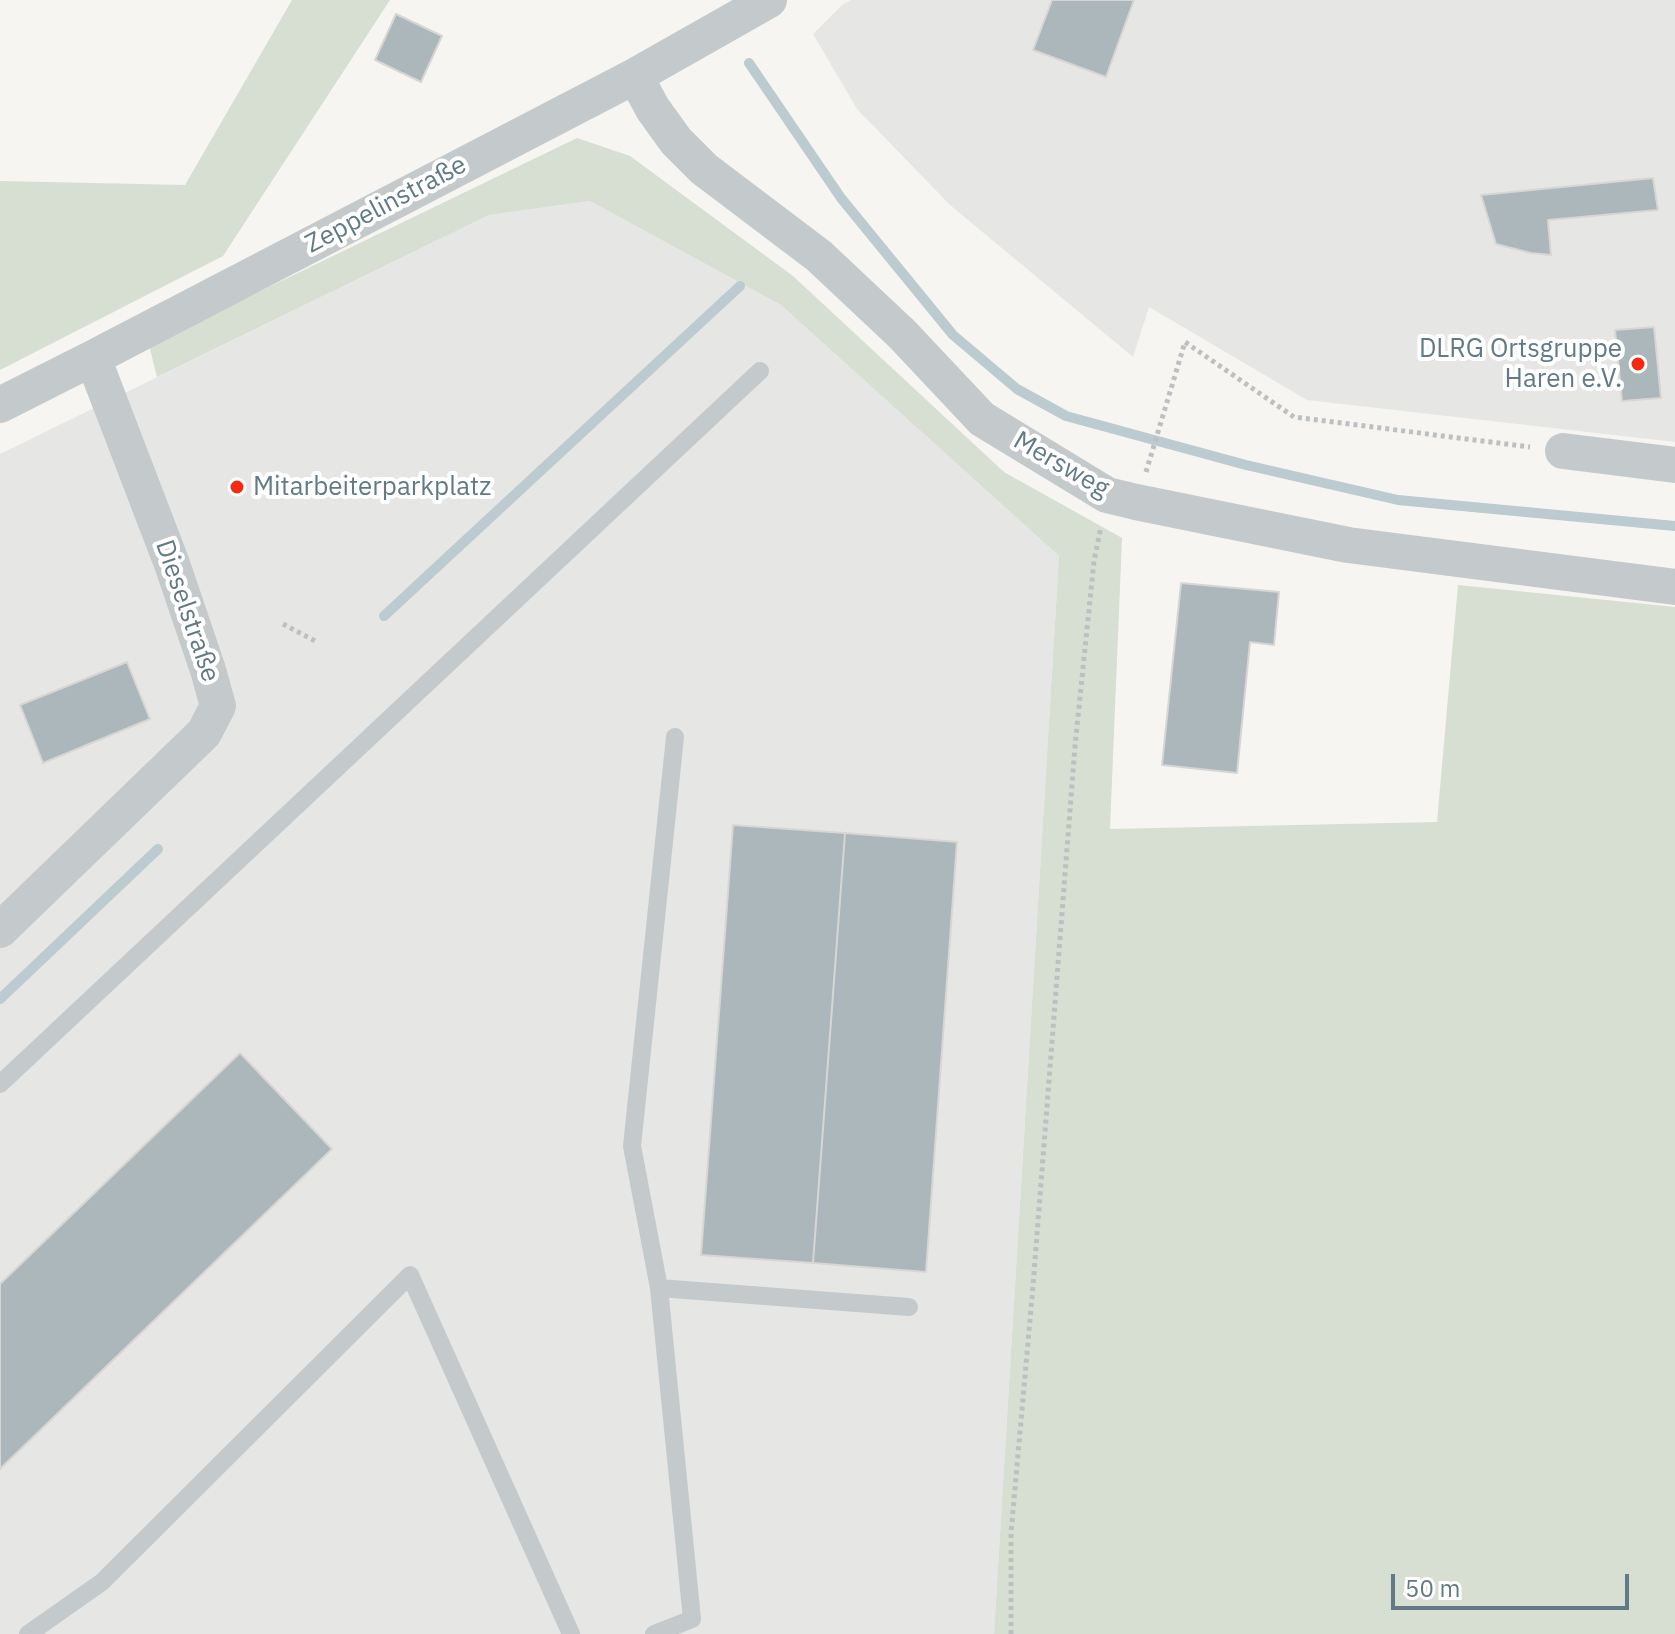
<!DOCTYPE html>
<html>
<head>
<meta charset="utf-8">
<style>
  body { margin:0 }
  #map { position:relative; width:1675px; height:1634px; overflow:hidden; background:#f6f5f1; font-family:"IBM Plex Sans",sans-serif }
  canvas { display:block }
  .scale { position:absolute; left:1391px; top:1574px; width:238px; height:36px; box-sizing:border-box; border:4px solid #617a86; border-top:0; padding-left:10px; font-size:24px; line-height:28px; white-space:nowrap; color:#617a86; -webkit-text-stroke:6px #fff; paint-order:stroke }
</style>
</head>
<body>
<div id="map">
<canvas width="1675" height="1634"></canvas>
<div class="scale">50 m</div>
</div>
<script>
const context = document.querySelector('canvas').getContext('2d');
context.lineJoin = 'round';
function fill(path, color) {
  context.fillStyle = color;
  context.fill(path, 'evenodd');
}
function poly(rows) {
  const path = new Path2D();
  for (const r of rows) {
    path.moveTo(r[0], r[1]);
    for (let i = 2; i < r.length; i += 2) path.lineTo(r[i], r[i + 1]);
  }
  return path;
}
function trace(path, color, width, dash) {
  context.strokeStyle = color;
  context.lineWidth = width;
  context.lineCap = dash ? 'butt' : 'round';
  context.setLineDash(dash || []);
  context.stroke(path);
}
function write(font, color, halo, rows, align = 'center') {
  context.font = font + ' "IBM Plex Sans",sans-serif';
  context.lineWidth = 8;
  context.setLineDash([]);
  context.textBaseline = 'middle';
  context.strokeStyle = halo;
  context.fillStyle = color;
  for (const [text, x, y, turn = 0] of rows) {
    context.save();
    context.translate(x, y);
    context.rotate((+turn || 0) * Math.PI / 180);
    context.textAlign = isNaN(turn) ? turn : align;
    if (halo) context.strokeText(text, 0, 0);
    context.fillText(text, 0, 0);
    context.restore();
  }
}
fill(poly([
  [851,0,1675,0,1675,442,1307,400,1149,307,1133,357,950,205,857,109,813,34,842,5],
  [590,201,781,305,1059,556,994,1634,0,1634,0,454,489,215]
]), '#e6e7e5');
fill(poly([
  [292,0,390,0,223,256,0,370,0,181,185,185],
  [577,138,630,156,793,276,1004,472,1122,538,1110,829,1437,822,1458,585,1675,607,1675,1634,994,1634,1059,556,781,305,590,201,489,215,157,377,149,345]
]), '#d7ded2');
trace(poly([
  [749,63,841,198,953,335,1017,389,1066,416,1246,465,1398,500,1675,526],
  [384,616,740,286],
  [0,999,158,849]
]), '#bccbcf', 10);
const building = poly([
  [1052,0,1134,0,1106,77,1033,50,1052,0],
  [396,14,442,36,421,82,375,60,396,14],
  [1653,178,1658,210,1548,220,1551,255,1531,253,1496,244,1481,195,1653,178],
  [1654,327,1661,398,1622,401,1615,330,1654,327],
  [1181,583,1279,592,1274,645,1250,642,1237,773,1162,765,1181,583],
  [127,662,150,719,43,763,20,705,127,662],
  [733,825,845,833,813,1263,701,1255,733,825],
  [845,833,957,842,926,1272,813,1263,845,833],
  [240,1053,332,1149,0,1469,0,1284,240,1053]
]);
fill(building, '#acb7bb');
trace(building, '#d7d6d4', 2);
trace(poly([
  [1146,472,1185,342,1294,417,1530,447],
  [283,624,317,642],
  [1011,1634,1011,1533,1033,1286,1075,746,1094,561,1101,527]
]), '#bdc0c2', 5, [4, 4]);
trace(poly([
  [0,1084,760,371],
  [659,1288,909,1307],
  [28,1634,102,1582,410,1275,571,1634],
  [654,1634,692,1619,659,1288,632,1146,675,737]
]), '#c4c9cc', 18);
trace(poly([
  [635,76,653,109,676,141,704,169,819,256,902,334,982,419,1107,495,1136,502,1348,545,1675,587],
  [0,405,89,360,635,76,769,0],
  [1563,451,1675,465],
  [0,930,204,733,218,706,208,670,172,564,93,358]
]), '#c4c9cc', 36);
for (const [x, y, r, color] of [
  [1638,364,8,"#f52a11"],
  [237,487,8,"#f52a11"]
]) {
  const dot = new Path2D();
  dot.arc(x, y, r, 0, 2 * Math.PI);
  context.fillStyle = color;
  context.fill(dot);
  trace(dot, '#fff', 3);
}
write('26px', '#617a86', '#fff', [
  ["Zeppelinstraße",386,205,-28],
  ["Mersweg",1061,465,30],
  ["Dieselstraße",187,611,71]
]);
write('26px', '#617a86', '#fff', [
  ["DLRG Ortsgruppe",1622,349],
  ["Haren e.V.",1622,379],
  ["Mitarbeiterparkplatz",253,487,"left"]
], 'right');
</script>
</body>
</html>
